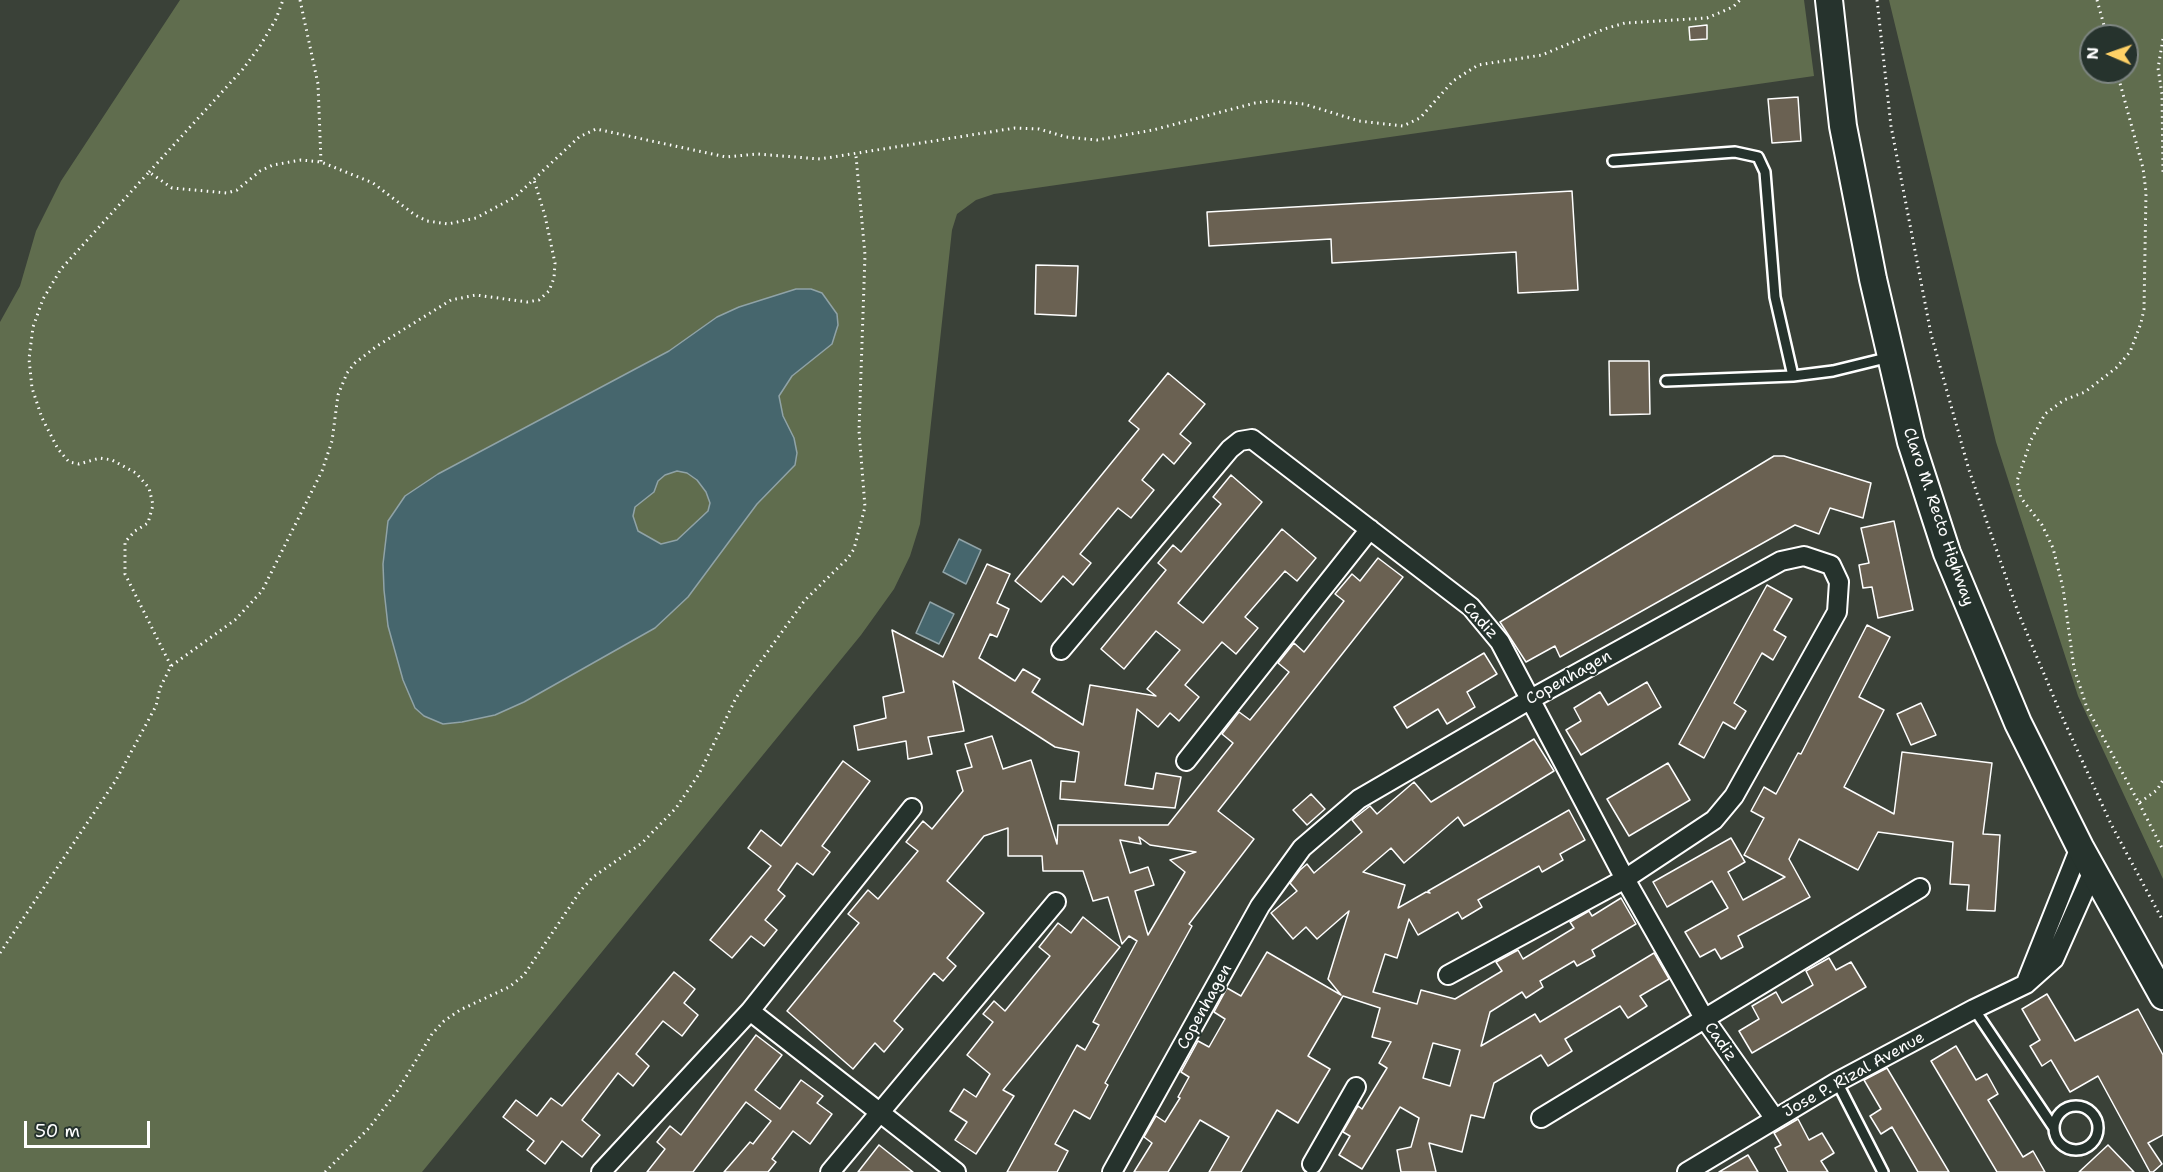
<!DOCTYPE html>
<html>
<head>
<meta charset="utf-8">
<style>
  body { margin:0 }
  #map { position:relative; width:2163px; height:1172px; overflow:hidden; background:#3a4138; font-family:"Shantell Sans",sans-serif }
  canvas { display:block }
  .north { position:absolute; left:2079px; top:24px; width:60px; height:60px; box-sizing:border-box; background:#26332d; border:2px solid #7d8581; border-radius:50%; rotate:272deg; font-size:16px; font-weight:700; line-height:24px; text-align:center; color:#fff }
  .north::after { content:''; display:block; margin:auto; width:21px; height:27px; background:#ffd166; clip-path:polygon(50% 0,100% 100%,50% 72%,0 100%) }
  .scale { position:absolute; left:24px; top:1121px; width:126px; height:27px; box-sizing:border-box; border:3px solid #fff; border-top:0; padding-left:8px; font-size:18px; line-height:21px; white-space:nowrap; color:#fff; -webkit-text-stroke:4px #26332d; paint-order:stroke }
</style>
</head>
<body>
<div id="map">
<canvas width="2163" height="1172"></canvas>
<div class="north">N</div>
<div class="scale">50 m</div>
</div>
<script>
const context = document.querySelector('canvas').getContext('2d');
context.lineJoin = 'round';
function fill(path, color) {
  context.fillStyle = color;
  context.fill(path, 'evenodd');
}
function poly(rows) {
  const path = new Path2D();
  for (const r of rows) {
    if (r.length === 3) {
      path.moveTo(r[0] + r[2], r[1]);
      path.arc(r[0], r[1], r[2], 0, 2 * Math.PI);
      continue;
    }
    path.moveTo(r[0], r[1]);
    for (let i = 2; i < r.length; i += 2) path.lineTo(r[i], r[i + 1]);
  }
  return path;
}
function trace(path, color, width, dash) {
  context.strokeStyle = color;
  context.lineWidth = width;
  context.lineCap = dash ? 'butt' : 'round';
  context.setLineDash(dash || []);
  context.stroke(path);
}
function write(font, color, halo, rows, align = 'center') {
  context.font = font + ' "Shantell Sans",sans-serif';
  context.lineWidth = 4.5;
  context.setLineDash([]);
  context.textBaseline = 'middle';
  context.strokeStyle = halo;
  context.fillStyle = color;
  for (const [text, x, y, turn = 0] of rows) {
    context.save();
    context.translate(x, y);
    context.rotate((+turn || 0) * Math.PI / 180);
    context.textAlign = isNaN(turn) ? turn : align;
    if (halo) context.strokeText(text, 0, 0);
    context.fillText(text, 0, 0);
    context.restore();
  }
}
fill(poly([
  [180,0,1804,0,1814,76,994,194,976,200,957,214,952,230,920,524,910,556,894,589,861,635,422,1172,0,1172,0,322,20,286,36,231,61,181],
  [1889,0,2163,0,2163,879,2078,696,1996,442],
  [2091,36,2127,36,2127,72,2091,72]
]), '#606d4e');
const water = poly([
  [796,289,811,289,822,293,837,314,838,325,832,344,792,376,779,396,783,416,794,438,797,453,795,465,757,504,688,597,655,628,524,702,495,715,462,722,443,724,424,716,415,708,403,680,388,626,384,590,383,564,388,521,405,496,438,474,669,351,717,317,739,307,796,289],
  [677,471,687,473,697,480,706,492,710,503,708,511,677,540,661,544,638,531,633,516,635,507,654,492,658,481,665,475,677,471],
  [959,539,981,550,966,584,943,572,959,539],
  [930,602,954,614,939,644,916,633,930,602]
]);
fill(water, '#46666d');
trace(water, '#90a3a7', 1.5);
const building = poly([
  [1707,25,1707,39,1690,40,1689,27,1707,25],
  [1798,97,1801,141,1772,143,1768,99,1798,97],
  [1572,191,1578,290,1518,293,1516,252,1332,263,1331,239,1209,246,1207,212,1572,191],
  [1036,265,1078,266,1076,316,1035,314,1036,265],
  [1609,361,1649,361,1650,414,1610,415,1609,361],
  [1168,373,1205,404,1180,434,1191,443,1174,464,1163,454,1142,480,1154,490,1131,518,1118,508,1080,554,1091,563,1073,585,1063,576,1041,602,1015,581,1139,429,1129,421,1168,373],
  [1774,456,1784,456,1871,483,1863,518,1830,508,1819,534,1795,525,1560,657,1555,646,1526,662,1500,622,1774,456],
  [1231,475,1262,502,1178,603,1203,623,1282,529,1316,558,1297,581,1285,571,1245,617,1258,628,1236,654,1222,642,1185,685,1199,697,1179,721,1170,713,1158,727,1137,709,1125,785,1153,789,1156,773,1181,777,1175,808,1060,799,1061,781,1075,782,1079,752,1055,747,953,681,964,731,928,737,932,754,908,759,906,741,858,750,854,726,886,718,883,697,904,692,892,630,943,657,987,564,1010,574,997,603,1009,609,997,637,990,634,979,658,1015,681,1023,669,1040,679,1032,692,1083,725,1090,685,1156,696,1147,689,1180,650,1156,631,1124,669,1101,649,1166,570,1158,563,1173,545,1181,552,1221,504,1213,497,1231,475],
  [1894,521,1913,610,1878,618,1872,587,1863,588,1859,565,1869,563,1861,528,1894,521],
  [1378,558,1403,577,1218,811,1254,839,1189,924,1192,926,1105,1083,1108,1085,1090,1119,1074,1110,1055,1144,1068,1151,1057,1172,1007,1172,1077,1045,1085,1050,1099,1025,1093,1022,1137,941,1129,936,1122,944,1108,897,1093,901,1083,871,1043,871,1042,856,1008,856,1008,828,984,836,947,881,984,913,947,958,956,966,943,981,934,973,894,1021,903,1029,884,1052,875,1043,853,1069,787,1011,859,923,848,914,868,890,878,899,918,851,906,842,923,821,932,829,963,791,957,771,972,767,965,744,992,736,1003,769,1031,760,1057,844,1058,825,1168,825,1233,743,1222,734,1239,712,1250,720,1289,672,1278,663,1294,643,1304,652,1344,601,1335,594,1352,574,1360,581,1378,558],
  [1139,837,1150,845,1196,852,1170,860,1185,872,1148,935,1135,891,1154,885,1148,867,1130,873,1120,840,1141,844,1139,837],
  [1767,585,1792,599,1774,630,1786,637,1773,660,1762,653,1734,703,1746,711,1735,729,1723,722,1704,758,1679,744,1767,585],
  [1867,625,1890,637,1859,697,1884,710,1844,787,1894,814,1902,752,1992,763,1983,834,2000,835,1995,911,1967,910,1969,885,1950,884,1953,842,1878,832,1858,870,1799,839,1789,859,1810,897,1738,936,1743,947,1721,959,1715,949,1700,957,1685,932,1728,908,1712,881,1667,907,1653,882,1731,838,1745,862,1728,872,1743,900,1785,877,1744,855,1764,818,1751,811,1764,787,1776,794,1798,753,1801,754,1867,625],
  [1484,653,1497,674,1467,692,1475,707,1447,724,1438,709,1407,728,1394,707,1484,653],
  [1647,682,1661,707,1581,755,1566,730,1581,721,1574,708,1600,692,1608,705,1647,682],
  [1921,703,1936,735,1911,745,1897,714,1921,703],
  [1534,739,1554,771,1464,826,1458,817,1404,863,1391,848,1363,872,1405,885,1398,908,1426,892,1430,893,1428,891,1569,810,1585,840,1560,854,1563,860,1542,872,1539,866,1478,900,1482,907,1462,919,1458,912,1418,935,1409,919,1397,958,1385,954,1373,992,1417,1004,1421,990,1455,999,1502,971,1496,962,1518,950,1523,959,1574,928,1570,922,1589,911,1592,916,1621,898,1636,924,1592,950,1595,956,1577,966,1574,961,1540,981,1543,987,1526,998,1522,992,1490,1012,1481,1046,1535,1014,1540,1022,1654,953,1669,979,1640,996,1647,1006,1628,1018,1620,1006,1565,1039,1572,1051,1548,1066,1541,1055,1494,1083,1484,1118,1471,1115,1462,1152,1429,1143,1436,1172,1401,1172,1397,1150,1411,1147,1419,1118,1400,1107,1362,1169,1339,1155,1350,1136,1343,1132,1358,1106,1362,1109,1387,1068,1379,1063,1391,1042,1372,1037,1380,1008,1343,996,1308,1056,1330,1069,1298,1123,1277,1110,1241,1172,1209,1172,1229,1137,1200,1120,1168,1172,1134,1172,1152,1143,1144,1137,1156,1116,1165,1122,1180,1098,1178,1097,1189,1077,1181,1072,1198,1041,1209,1047,1225,1019,1214,1012,1227,988,1241,996,1267,952,1341,995,1328,979,1349,911,1317,939,1306,927,1293,939,1271,913,1297,891,1290,883,1300,870,1307,864,1314,873,1362,832,1352,820,1370,806,1377,814,1414,782,1431,802,1534,739],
  [1433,1043,1460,1050,1450,1086,1423,1078,1433,1043],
  [843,761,870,781,822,846,830,852,813,875,797,863,778,890,785,896,765,920,777,930,764,946,751,936,732,958,710,940,771,866,748,848,761,830,781,846,843,761],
  [1668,763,1690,800,1629,836,1607,799,1668,763],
  [1311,794,1325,809,1307,825,1293,810,1311,794],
  [1083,917,1120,947,1003,1090,1014,1096,976,1154,955,1140,967,1122,950,1111,964,1089,976,1097,990,1074,967,1055,993,1022,983,1014,994,1001,1005,1011,1050,956,1039,947,1058,923,1071,933,1083,917],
  [1829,958,1836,970,1851,962,1866,987,1752,1053,1739,1031,1759,1019,1752,1006,1776,992,1782,1003,1813,985,1806,971,1829,958],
  [674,972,695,989,684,1003,698,1015,682,1036,663,1021,636,1054,649,1066,633,1086,618,1073,582,1120,600,1135,582,1157,562,1141,545,1164,527,1150,534,1141,503,1117,516,1100,537,1116,551,1098,562,1106,674,972],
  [2047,994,2075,1041,2138,1009,2163,1055,2163,1135,2148,1143,2162,1164,2153,1172,2150,1172,2098,1076,2070,1092,2051,1060,2042,1066,2030,1046,2040,1040,2022,1009,2047,994],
  [756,1035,782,1055,755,1090,780,1109,801,1080,823,1096,817,1103,832,1114,810,1144,793,1131,772,1159,776,1162,768,1172,724,1172,750,1142,753,1144,771,1121,746,1102,693,1172,647,1172,665,1149,657,1142,670,1126,681,1135,756,1035],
  [1956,1046,1976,1080,1987,1074,1998,1094,1988,1100,2023,1157,2033,1151,2045,1172,1997,1172,1931,1061,1956,1046],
  [1887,1068,1949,1172,1918,1172,1892,1127,1881,1134,1870,1116,1881,1109,1864,1080,1887,1068],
  [1798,1119,1809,1140,1822,1133,1834,1153,1821,1161,1828,1172,1788,1172,1775,1148,1781,1145,1774,1133,1798,1119],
  [879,1145,913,1172,858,1172,879,1145],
  [2108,1145,2134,1172,2079,1172,2108,1145],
  [1748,1155,1758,1172,1719,1172,1748,1155]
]);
fill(building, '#6a6152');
trace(building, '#fff', 1.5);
const service = poly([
  [1613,161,1735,152,1758,157,1765,172,1775,297,1793,376],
  [1666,381,1793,376,1833,371,1890,357],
  [1974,1009,2054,1128],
  [1837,1082,1883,1172],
  [2076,1128,22]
]);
const minor = poly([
  [1061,650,1230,449,1240,441,1252,439,1471,607,1500,642,1625,879,1704,1018,1775,1119],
  [1186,761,1370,529],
  [2027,980,2080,847],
  [750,1011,956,1172],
  [1541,1118,1920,888],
  [1312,1164,1356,1087],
  [601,1172,750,1011,912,808],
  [830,1172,1056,902],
  [1112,1172,1260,906,1302,848,1359,799,1531,699,1781,561,1804,556,1831,565,1839,582,1837,612,1734,796,1714,820,1625,879,1448,975],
  [1687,1172,1837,1082,1974,1009,2026,984,2054,959,2094,869]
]);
const secondary = poly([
  [1829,0,1843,126,1873,279,1911,442,1947,553,2018,723,2080,847,2163,996]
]);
trace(service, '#fff', 14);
trace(minor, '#fff', 22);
trace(secondary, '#fff', 30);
trace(poly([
  [300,0,318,84,321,162],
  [1877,0,1891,126,1931,334,1969,470,2018,612,2060,712,2111,824,2163,921],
  [2097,0,2107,36],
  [2163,39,2158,68,2162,94,2163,174],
  [2117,72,2143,168,2146,192,2144,309,2141,323,2130,352,2116,368,2085,392,2064,400,2045,414,2031,440,2017,481,2021,498,2042,525,2053,548,2063,588,2074,668,2087,708,2139,803,2157,790,2163,780],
  [149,172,243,69,260,46,276,19,283,0],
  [171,666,125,574,125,542,135,531,148,523,153,505,149,488,136,473,112,460,100,458,79,464,69,462,58,449,42,418,32,388,29,359,33,327,43,299,61,269,149,172,172,188,227,193,237,190,260,171,273,165,301,160,321,162,373,183,415,215,427,221,448,224,476,218,515,197,579,137,596,129,726,157,757,154,820,159,1015,128,1039,129,1066,137,1097,140,1153,130,1255,103,1271,101,1304,104,1359,121,1403,126,1420,118,1453,81,1478,65,1542,55,1604,29,1625,23,1707,18,1733,7,1740,0],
  [2139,803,2163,850],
  [0,953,116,780,156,706,160,688,171,666,235,620,262,591,322,471,332,441,338,395,347,373,355,363,377,346,451,300,476,295,527,302,539,300,549,291,554,278,555,263,545,216,534,180],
  [325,1172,369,1128,398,1090,432,1034,444,1021,460,1010,509,987,524,975,581,890,593,877,642,843,676,808,699,774,736,698,755,669,805,600,848,558,854,549,865,507,859,431,865,255,856,156]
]), '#fff', 3, [1.5, 4.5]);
trace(service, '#26332d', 9);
trace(minor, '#26332d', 18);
trace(secondary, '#26332d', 26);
write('16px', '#fff', '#26332d', [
  ["Claro M. Recto Highway",1938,517,71],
  ["Cadiz",1480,621,47],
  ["Copenhagen",1569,678,-29],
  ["Copenhagen",1205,1007,-61],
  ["Cadiz",1720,1042,55],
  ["Jose P. Rizal Avenue",1854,1075,-29]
]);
</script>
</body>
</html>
